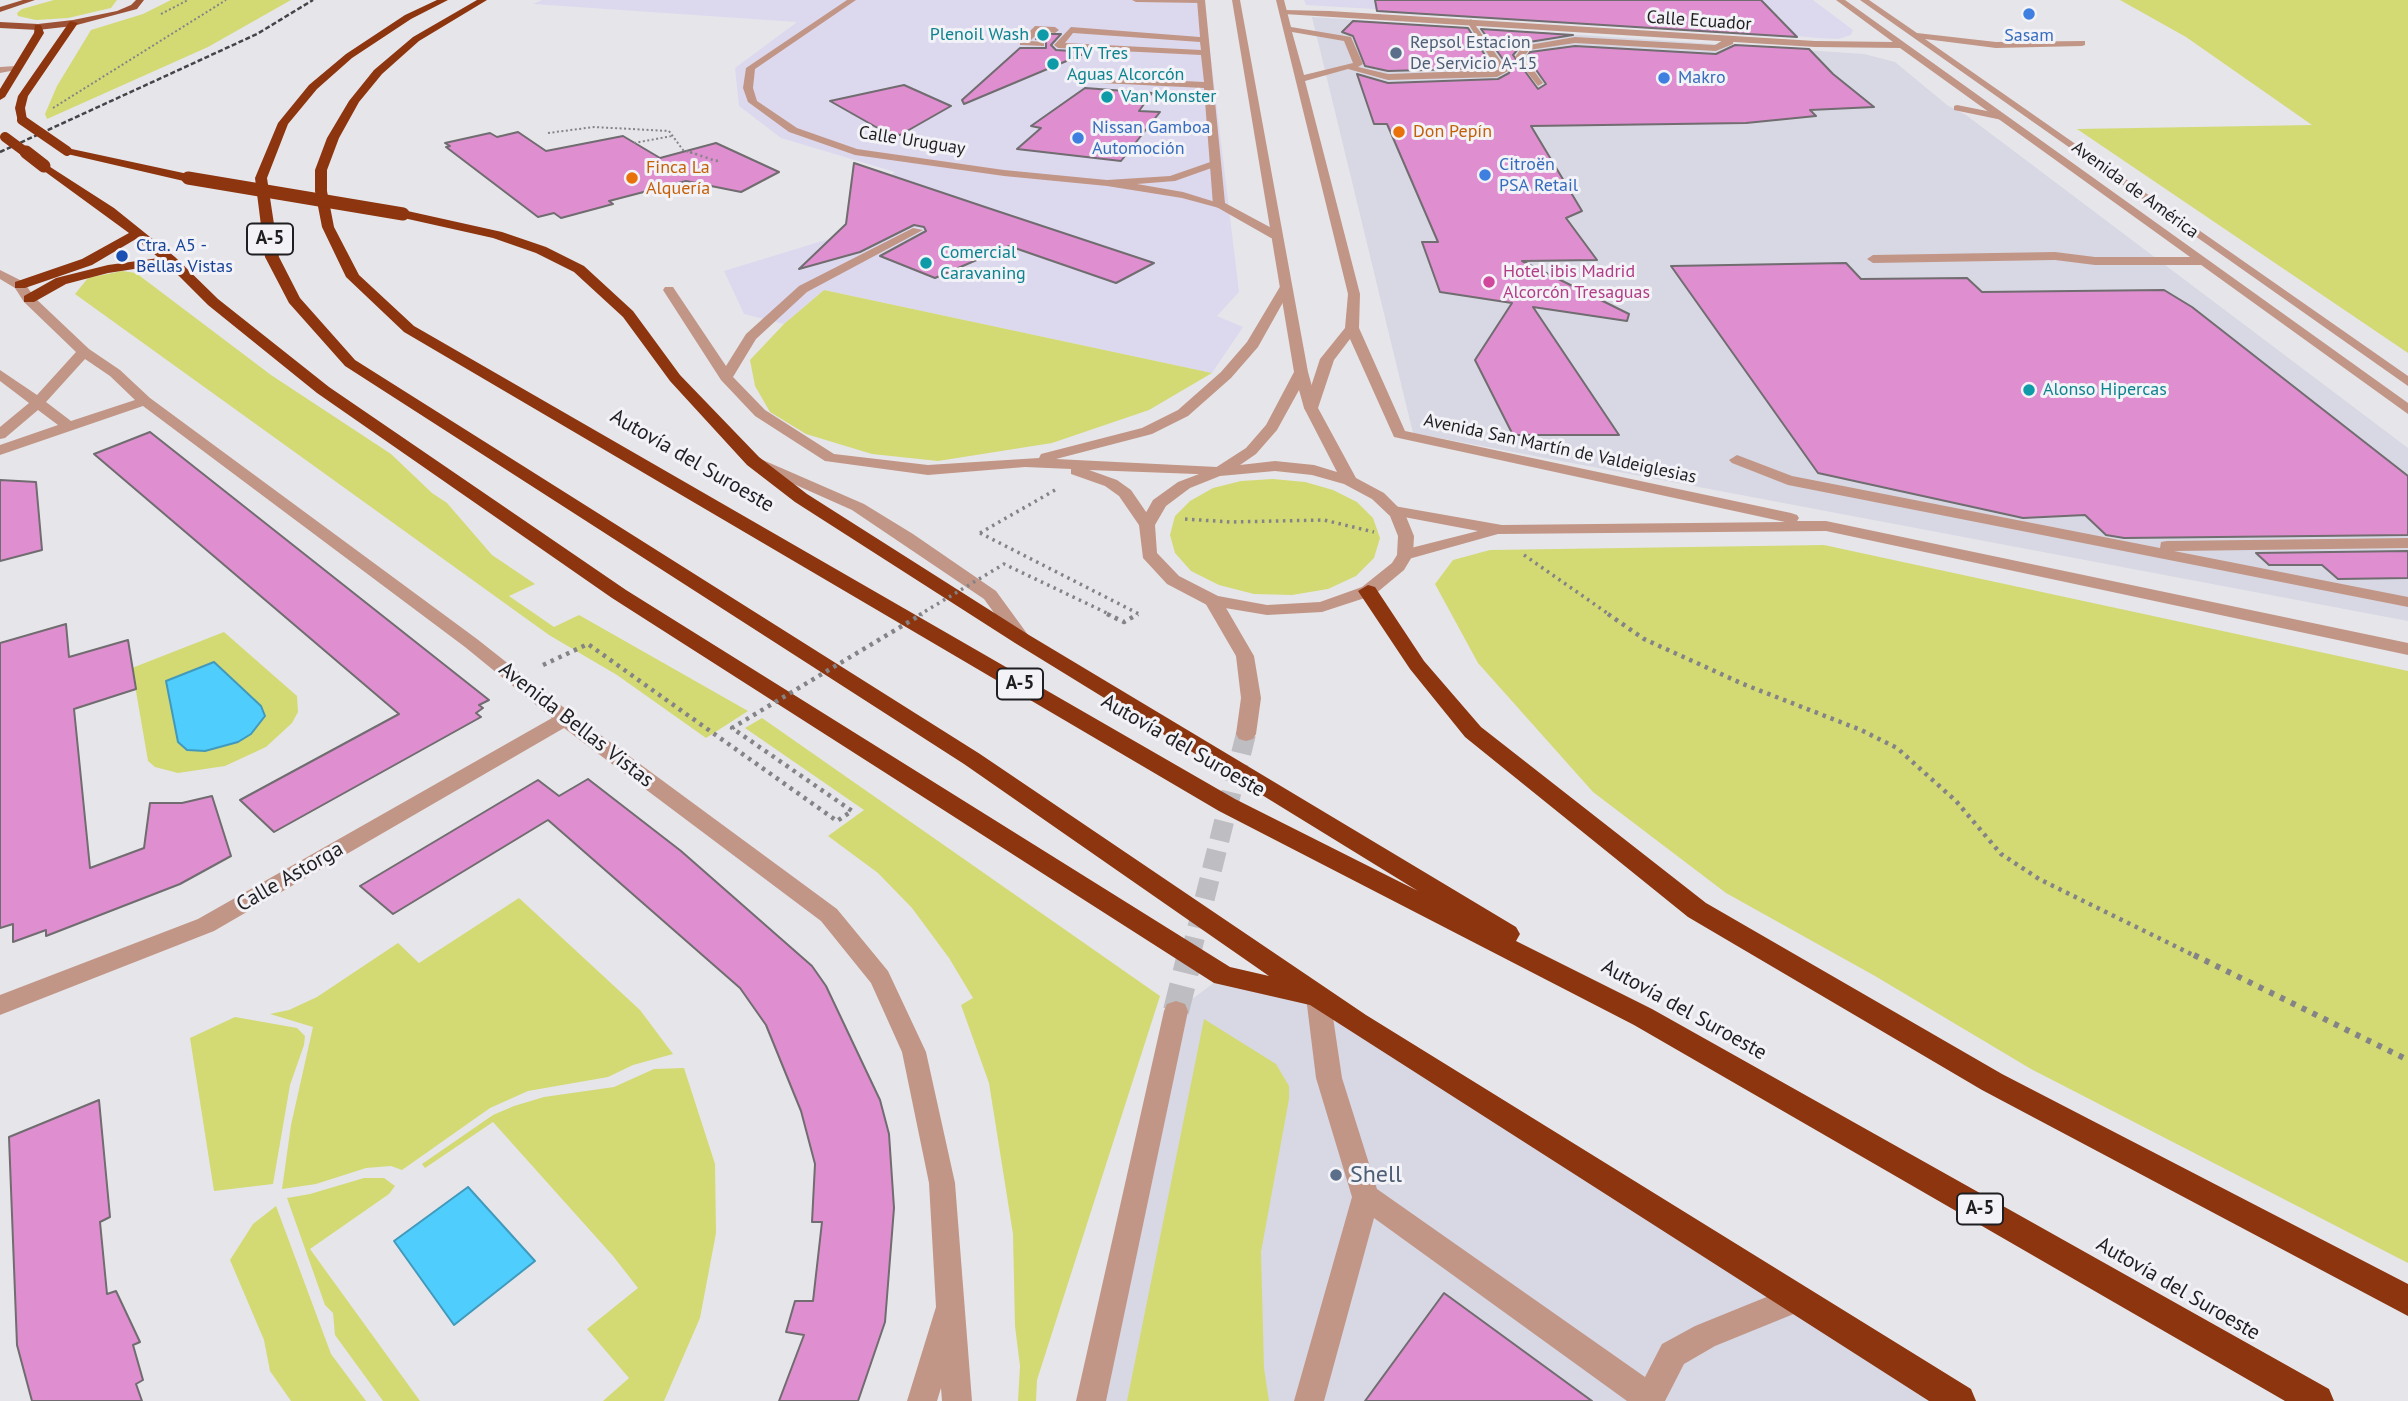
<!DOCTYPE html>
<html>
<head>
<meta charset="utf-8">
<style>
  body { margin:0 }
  canvas { display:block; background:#e5e5ea }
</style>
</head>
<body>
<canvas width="2408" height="1401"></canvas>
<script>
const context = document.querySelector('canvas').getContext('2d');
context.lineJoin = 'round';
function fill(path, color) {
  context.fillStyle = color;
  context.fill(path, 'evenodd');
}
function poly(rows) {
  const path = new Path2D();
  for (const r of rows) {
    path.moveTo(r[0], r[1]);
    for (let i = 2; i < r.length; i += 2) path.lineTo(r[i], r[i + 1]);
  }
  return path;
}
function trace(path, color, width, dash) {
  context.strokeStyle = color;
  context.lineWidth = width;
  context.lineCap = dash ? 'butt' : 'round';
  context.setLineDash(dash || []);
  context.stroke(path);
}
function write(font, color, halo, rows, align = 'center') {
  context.font = font + ' "PT Sans",sans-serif';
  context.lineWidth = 6;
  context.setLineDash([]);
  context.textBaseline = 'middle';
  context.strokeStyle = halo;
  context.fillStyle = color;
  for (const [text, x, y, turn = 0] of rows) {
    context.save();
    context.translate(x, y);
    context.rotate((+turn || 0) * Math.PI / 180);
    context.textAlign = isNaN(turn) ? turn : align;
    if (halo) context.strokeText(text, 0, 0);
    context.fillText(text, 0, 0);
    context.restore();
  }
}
fill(poly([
  [1312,17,1864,54,1895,62,1947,105,1966,115,2408,448,2408,621,1413,433],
  [1223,976,1318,997,1959,1401,1091,1401,1176,1011]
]), '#d7d8e4');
fill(poly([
  [542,0,1204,0,1239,292,1217,316,1243,327,1212,373,824,290,784,324,744,314,724,271,832,238,846,224,874,187,895,172,781,138,739,106,735,68,797,22,533,4],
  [1304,0,1813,0,1853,30,1851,35,1838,39,1818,38,1742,31,1306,5]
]), '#dcd9ef');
fill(poly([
  [54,0,117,0,111,8,68,18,36,20,18,16,17,13,22,9],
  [171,0,291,0,208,47,47,119,45,114,57,86,91,30,143,14],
  [2120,0,2408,0,2408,353,2077,129,2312,125,2186,37],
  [122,271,136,273,271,375,391,454,432,493,447,503,492,555,535,584,509,596,554,627,579,615,748,711,706,738,617,675,549,635,75,294,88,278],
  [824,290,1212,373,1149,410,1052,443,938,461,872,454,806,434,770,412,755,386,750,360,784,324],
  [1273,479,1305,482,1333,490,1357,502,1373,518,1380,538,1374,558,1356,576,1328,589,1292,595,1254,594,1219,585,1191,571,1175,553,1170,535,1175,516,1190,501,1213,488,1241,481],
  [1824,545,2408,671,2408,1263,2031,1069,1875,976,1726,893,1593,792,1478,663,1435,584,1453,560,1490,550],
  [224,632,297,696,298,712,292,723,266,747,225,766,178,773,155,767,148,761,132,668],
  [762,718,1160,996,1037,1380,1036,1401,1018,1401,1020,1366,1015,1326,1013,1234,989,1083,961,1005,973,998,949,958,912,908,878,873,828,836,864,810,745,728],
  [519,898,640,1010,673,1054,633,1065,608,1077,528,1091,490,1108,402,1170,391,1166,366,1168,316,1184,282,1189,291,1125,313,1027,270,1014,289,1010,317,997,398,943,419,963],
  [235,1017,297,1028,305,1036,304,1045,290,1085,273,1184,214,1191,190,1038],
  [1204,1019,1276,1064,1289,1086,1289,1099,1261,1252,1264,1368,1269,1401,1127,1401],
  [684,1068,715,1164,716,1233,700,1318,664,1401,603,1401,629,1378,587,1329,638,1288,613,1256,493,1122,425,1168,422,1164,493,1115,514,1106,544,1097,614,1087,654,1069],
  [364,1178,384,1178,395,1186,389,1194,310,1249,420,1401,383,1401,335,1335,333,1313,325,1305,287,1198,310,1194],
  [276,1206,331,1354,366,1401,291,1401,270,1371,264,1340,230,1260,253,1224]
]), '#d3da74');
const water = poly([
  [214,662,261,706,265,716,251,734,238,742,205,751,187,750,178,742,166,681,214,662],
  [468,1187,535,1261,454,1325,394,1241,468,1187]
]);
fill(water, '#4fcdfd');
trace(water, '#4199bb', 2);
const building = poly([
  [1375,0,1761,0,1797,37,1377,11,1375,0],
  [1353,21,1468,28,1493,68,1388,71,1365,66,1353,36,1342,32,1353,21],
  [1481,29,1573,35,1523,43,1513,55,1538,89,1546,84,1527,57,1530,52,1575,46,1716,54,1735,45,1809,49,1833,74,1874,107,1810,110,1816,116,1746,123,1531,126,1582,211,1566,218,1597,260,1522,261,1629,314,1627,321,1533,307,1619,435,1513,435,1475,360,1512,303,1440,292,1422,242,1438,242,1387,124,1374,124,1357,74,1388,83,1498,79,1509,73,1510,69,1481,29],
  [1041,34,1061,34,1051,45,1056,50,1088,52,964,104,962,100,1020,48,1046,48,1046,40,1036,39,1041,34],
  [904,85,951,106,900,135,883,131,830,101,904,85],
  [1085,88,1152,93,1139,111,1160,112,1121,161,1017,149,1041,128,1031,126,1085,88],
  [518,132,546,151,623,136,660,158,716,143,779,172,741,192,686,181,609,201,613,204,561,218,554,213,538,217,446,147,450,146,445,143,490,133,497,137,518,132],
  [854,163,991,209,1154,263,1116,283,1009,246,935,278,880,256,926,231,924,227,914,225,860,252,799,269,846,224,854,163],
  [1846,263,1861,279,1967,278,1982,292,2164,290,2192,307,2408,476,2408,535,2124,538,2106,535,2085,515,2023,518,1818,473,1671,266,1846,263],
  [150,432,489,700,479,705,483,708,476,713,481,717,274,832,240,800,399,714,94,454,150,432],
  [0,480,36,482,42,550,0,561,0,480],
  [2408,551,2408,578,2338,579,2322,565,2269,565,2256,553,2408,551],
  [66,624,69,657,128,640,136,689,74,709,90,868,144,848,150,803,182,803,212,796,231,856,180,884,46,936,46,930,13,942,13,924,0,928,0,643,66,624],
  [588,779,681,851,812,966,826,986,880,1100,889,1134,894,1208,885,1322,858,1401,779,1401,804,1335,786,1332,795,1301,813,1301,822,1222,812,1222,815,1164,801,1111,766,1025,740,988,548,820,393,914,360,886,538,780,559,796,588,779],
  [99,1100,110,1217,100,1222,107,1294,116,1291,140,1342,133,1345,143,1380,136,1384,142,1401,32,1401,17,1345,9,1137,99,1100],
  [1444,1293,1592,1401,1365,1401,1444,1293]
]);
fill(building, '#df8ecf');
trace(building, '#706c6f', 2);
trace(poly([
  [1190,957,1246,734]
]), '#bdbdc2', 20, [20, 10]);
trace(poly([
  [1176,1011,1190,955]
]), '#bdbdc2', 26, [26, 13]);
trace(poly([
  [161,14,188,0],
  [53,108,226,0],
  [548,133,594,127,669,131,683,150,695,154],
  [634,143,672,136]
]), '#848487', 2, [2, 2.5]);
trace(poly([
  [690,152,716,161,721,159]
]), '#848487', 2.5, [2, 3.5]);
trace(poly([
  [1185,519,1230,522,1324,520,1374,532],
  [980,533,1055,490],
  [1524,555,1610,615]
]), '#848487', 3.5, [2.5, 4.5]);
trace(poly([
  [1608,614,1644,639,1743,684,1861,730,1897,748,1956,801,2001,854,2039,879,2197,957],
  [543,665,588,644,665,699]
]), '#848487', 4.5, [3.5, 5]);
trace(poly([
  [2194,955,2408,1060]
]), '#848487', 6, [5, 7]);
fill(poly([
  [1197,0,1205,0,1225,203,1279,232,1279,238,1271,238,1213,205,1204,88,1101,83,1096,80,1101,77,1204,82,1201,55,1058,48,1054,45,1071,27,1200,37,1197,0],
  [1073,33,1200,42,1201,50,1065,43,1073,33],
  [1276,0,1284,0,1291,27,1351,37,1363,64,1358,67,1388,74,1498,70,1467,22,1471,19,1508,71,1497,77,1388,80,1348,69,1305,81,1360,294,1359,328,1405,431,1791,513,1797,515,1799,518,1797,521,1826,521,2408,643,2408,655,1826,531,1498,534,1405,560,1399,559,1397,555,1399,551,1478,531,1388,514,1386,511,1388,508,1394,506,1502,525,1785,522,1394,437,1350,339,1334,360,1318,408,1311,412,1306,411,1304,408,1320,359,1345,328,1348,294,1276,0],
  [1292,32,1344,41,1353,63,1304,75,1292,32],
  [1035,26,1055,27,1059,30,1055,33,1040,31,1030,41,1044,42,1044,46,1020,45,1020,41,1035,26],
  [1730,36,1734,39,1733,44,1716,51,1575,43,1529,50,1524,57,1543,83,1538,86,1515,57,1523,46,1575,37,1715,45,1730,36],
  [0,67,16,66,21,69,0,73,0,67],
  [1957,105,2002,114,2007,117,2002,120,1954,110,1954,106,1957,105],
  [913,228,923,230,807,292,756,339,733,377,765,410,834,454,928,465,1039,458,1041,454,1142,428,1178,410,1221,372,1247,342,1281,285,1289,285,1291,288,1258,347,1231,378,1188,416,1152,434,1056,459,1217,467,1225,472,1223,475,1089,470,1117,480,1131,490,1155,525,1147,530,1141,528,1119,496,1105,486,1071,474,1071,469,1025,467,928,475,825,461,755,416,721,380,663,290,665,287,673,287,726,366,746,334,799,286,913,228],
  [2055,252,2095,257,2202,257,2208,261,2202,265,2095,265,2055,260,1873,263,1867,259,1873,255,2055,252],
  [1737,455,1792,476,2160,548,2161,542,2167,541,2408,538,2408,548,2174,551,2408,597,2408,607,1788,485,1732,463,1729,460,1737,455],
  [756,457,864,504,913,534,996,591,1031,639,1022,645,1016,643,984,599,852,510,751,465,748,462,751,459,756,457],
  [1318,987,1326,990,1330,997,1342,1078,1377,1189,1645,1377,1662,1344,1695,1326,1796,1285,1806,1289,1810,1299,1806,1309,1715,1346,1684,1364,1665,1401,1627,1401,1374,1218,1324,1401,1294,1401,1352,1197,1316,1078,1306,997,1310,990,1318,987]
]), '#c29686');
fill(poly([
  [847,0,856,0,755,69,753,88,757,101,797,128,857,149,1004,170,1107,180,1170,176,1216,160,1221,163,1220,165,1175,181,1137,184,1183,192,1225,205,1219,208,1182,198,1107,186,1004,176,855,155,789,132,748,102,743,88,746,68,847,0],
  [1132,0,1204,0,1205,1,1201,3,1136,2,1132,0],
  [1232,0,1240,0,1308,372,1301,376,1294,372,1232,0],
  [1836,0,1845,0,2408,403,2408,414,1900,48,1815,47,1284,14,1280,12,1284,10,1329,11,1815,41,1893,42,1836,0],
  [1860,0,1869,0,1917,33,1996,42,2085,41,2085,45,2082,46,1996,48,1925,39,2408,376,2408,386,1860,0],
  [0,270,24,282,34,297,89,349,120,370,150,398,477,639,572,714,837,909,888,971,926,1052,955,1183,972,1401,942,1401,941,1388,937,1401,907,1401,936,1307,929,1183,902,1052,871,983,821,921,564,728,214,931,0,1015,0,995,198,919,552,718,465,647,143,406,0,455,0,445,58,425,38,410,5,438,0,439,0,427,29,403,0,381,0,370,37,395,76,352,24,302,15,288,0,279,0,270],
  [85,359,110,376,135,400,71,421,46,402,85,359],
  [1213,596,1222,601,1254,656,1261,698,1256,734,1253,739,1246,741,1239,739,1236,734,1241,698,1236,656,1204,601,1213,596],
  [1176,1001,1185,1004,1188,1011,1106,1401,1076,1401,1164,1011,1167,1004,1176,1001]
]), '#c29686');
fill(poly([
  [1301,368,1308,372,1318,408,1356,478,1384,493,1405,514,1414,536,1413,555,1404,570,1374,595,1322,612,1267,615,1207,605,1167,584,1143,558,1139,525,1153,500,1178,482,1215,468,1246,448,1266,425,1294,372,1301,368],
  [1299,390,1304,408,1337,472,1314,465,1275,461,1240,465,1256,454,1277,430,1299,390],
  [1275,471,1312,475,1344,484,1372,499,1390,516,1398,536,1397,555,1392,563,1362,587,1320,602,1267,605,1218,596,1179,576,1157,553,1155,525,1166,506,1190,488,1220,476,1275,471]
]), '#c29686');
fill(poly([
  [23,0,35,0,0,12,0,7,23,0],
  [136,0,144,0,137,9,73,26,38,30,0,28,0,22,38,24,73,20,117,11,131,5,136,0]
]), '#9c5135');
fill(poly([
  [437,0,448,0,411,19,352,58,317,89,288,124,267,178,279,257,300,298,355,360,980,754,1366,1015,1971,1389,1976,1401,1929,1401,1310,1005,1214,983,612,598,317,393,208,305,167,264,108,273,66,284,34,302,24,302,24,296,56,278,108,265,159,258,136,239,92,265,25,288,15,288,15,282,82,259,129,233,40,168,38,166,44,163,114,208,175,257,218,299,329,387,626,590,1230,967,1269,976,964,764,345,366,289,303,265,257,255,178,278,123,309,85,346,54,405,15,437,0],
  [477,0,487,0,419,41,382,74,359,102,339,138,327,170,327,191,334,227,359,275,414,326,1235,799,1418,891,1015,643,795,502,747,465,670,381,623,317,574,272,536,253,493,238,399,217,397,214,403,210,502,232,546,247,584,266,633,311,680,375,759,457,807,494,1029,635,1516,927,1520,934,1516,941,1652,1009,2329,1389,2334,1401,2285,1401,1634,1025,1219,811,404,332,346,277,322,227,315,191,315,170,327,138,349,101,374,70,413,37,477,0],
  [70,21,78,23,28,96,25,108,27,120,18,122,15,108,18,96,70,21],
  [35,25,41,25,44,33,5,97,0,100,0,89,34,33,35,25],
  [67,148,188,174,194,178,188,182,63,153,63,149,67,148],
  [1368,585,1375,587,1424,661,1481,727,1706,903,2002,1074,2408,1284,2408,1316,1982,1090,1688,917,1465,737,1410,669,1358,591,1368,585]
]), '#8d350f');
trace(poly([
  [0,152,257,34,313,0]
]), '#454548', 2.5, [5, 2.5]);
trace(poly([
  [980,533,1139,614,1136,615],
  [919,615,1004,564,1111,615]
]), '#848487', 3.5, [2.5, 4.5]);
trace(poly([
  [1107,614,1124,622,1138,614],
  [665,699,837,821,852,811,732,728,922,614]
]), '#848487', 4.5, [3.5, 5]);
trace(poly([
  [22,120,67,151],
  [5,137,28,154]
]), '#8d350f', 10);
trace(poly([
  [26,152,44,166],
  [188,178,403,214]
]), '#8d350f', 13);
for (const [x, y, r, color] of [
  [2029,14,7,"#3f7fe0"],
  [1043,35,7,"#0f9aa8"],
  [1396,53,7,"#5c6f8a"],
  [1053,64,7,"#0f9aa8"],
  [1664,78,7,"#3f7fe0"],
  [1107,97,7,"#0f9aa8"],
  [1399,132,7,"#e8710a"],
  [1078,138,7,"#3f7fe0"],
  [1485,175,7,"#3f7fe0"],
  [632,178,7,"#e8710a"],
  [122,256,7,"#1a4fb4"],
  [926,263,7,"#0f9aa8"],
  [1489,282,7,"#d1479c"],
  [2029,390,7,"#0f9aa8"],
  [1336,1175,7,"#5c6f8a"]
]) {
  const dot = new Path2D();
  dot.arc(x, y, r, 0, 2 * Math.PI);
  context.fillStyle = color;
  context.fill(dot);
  trace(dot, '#f2f2f7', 2.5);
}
write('18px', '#1f1f21', '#f2f2f7', [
  ["Calle Ecuador",1699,21,4],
  ["Calle Uruguay",912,141,9],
  ["Avenida de América",2135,190,36],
  ["Avenida San Martín de Valdeiglesias",1560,449,12]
]);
write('18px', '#0d838f', '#f2f2f7', [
  ["Plenoil Wash",1029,35,"right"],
  ["ITV Tres",1067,54],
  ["Aguas Alcorcón",1067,75],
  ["Van Monster",1121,97],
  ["Comercial",940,253],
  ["Caravaning",940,274],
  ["Alonso Hipercas",2043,390]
], 'left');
write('18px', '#366cbe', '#f2f2f7', [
  ["Sasam",2029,36,"center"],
  ["Makro",1678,78],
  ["Nissan Gamboa",1092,128],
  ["Automoción",1092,149],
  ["Citroën",1499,165],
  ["PSA Retail",1499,186]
], 'left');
write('18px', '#4e5e75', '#f2f2f7', [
  ["Repsol Estacion",1410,43],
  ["De Servicio A-15",1410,64]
], 'left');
write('18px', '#c56008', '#f2f2f7', [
  ["Don Pepín",1413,132],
  ["Finca La",646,168],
  ["Alquería",646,189]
], 'left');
write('18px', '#164399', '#f2f2f7', [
  ["Ctra. A5 -",136,246],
  ["Bellas Vistas",136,267]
], 'left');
write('18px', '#b23c85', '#f2f2f7', [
  ["Hotel ibis Madrid",1503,272],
  ["Alcorcón Tresaguas",1503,293]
], 'left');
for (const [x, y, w] of [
  [270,239,46],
  [1020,684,46],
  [1980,1209,46]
]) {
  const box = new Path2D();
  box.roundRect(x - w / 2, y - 15.5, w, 31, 5);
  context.fillStyle = '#f2f2f7';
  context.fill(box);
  trace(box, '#1f1f21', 2);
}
write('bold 19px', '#1f1f21', null, [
  ["A-5",270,239],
  ["A-5",1020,684],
  ["A-5",1980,1209]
]);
write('21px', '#1f1f21', '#f2f2f7', [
  ["Autovía del Suroeste",692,461,30],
  ["Avenida Bellas Vistas",576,725,38],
  ["Autovía del Suroeste",1183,746,30],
  ["Calle Astorga",290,877,-30],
  ["Autovía del Suroeste",1684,1010,29],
  ["Autovía del Suroeste",2178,1289,30]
]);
write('24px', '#4e5e75', '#f2f2f7', [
  ["Shell",1350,1175]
], 'left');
</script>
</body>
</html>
